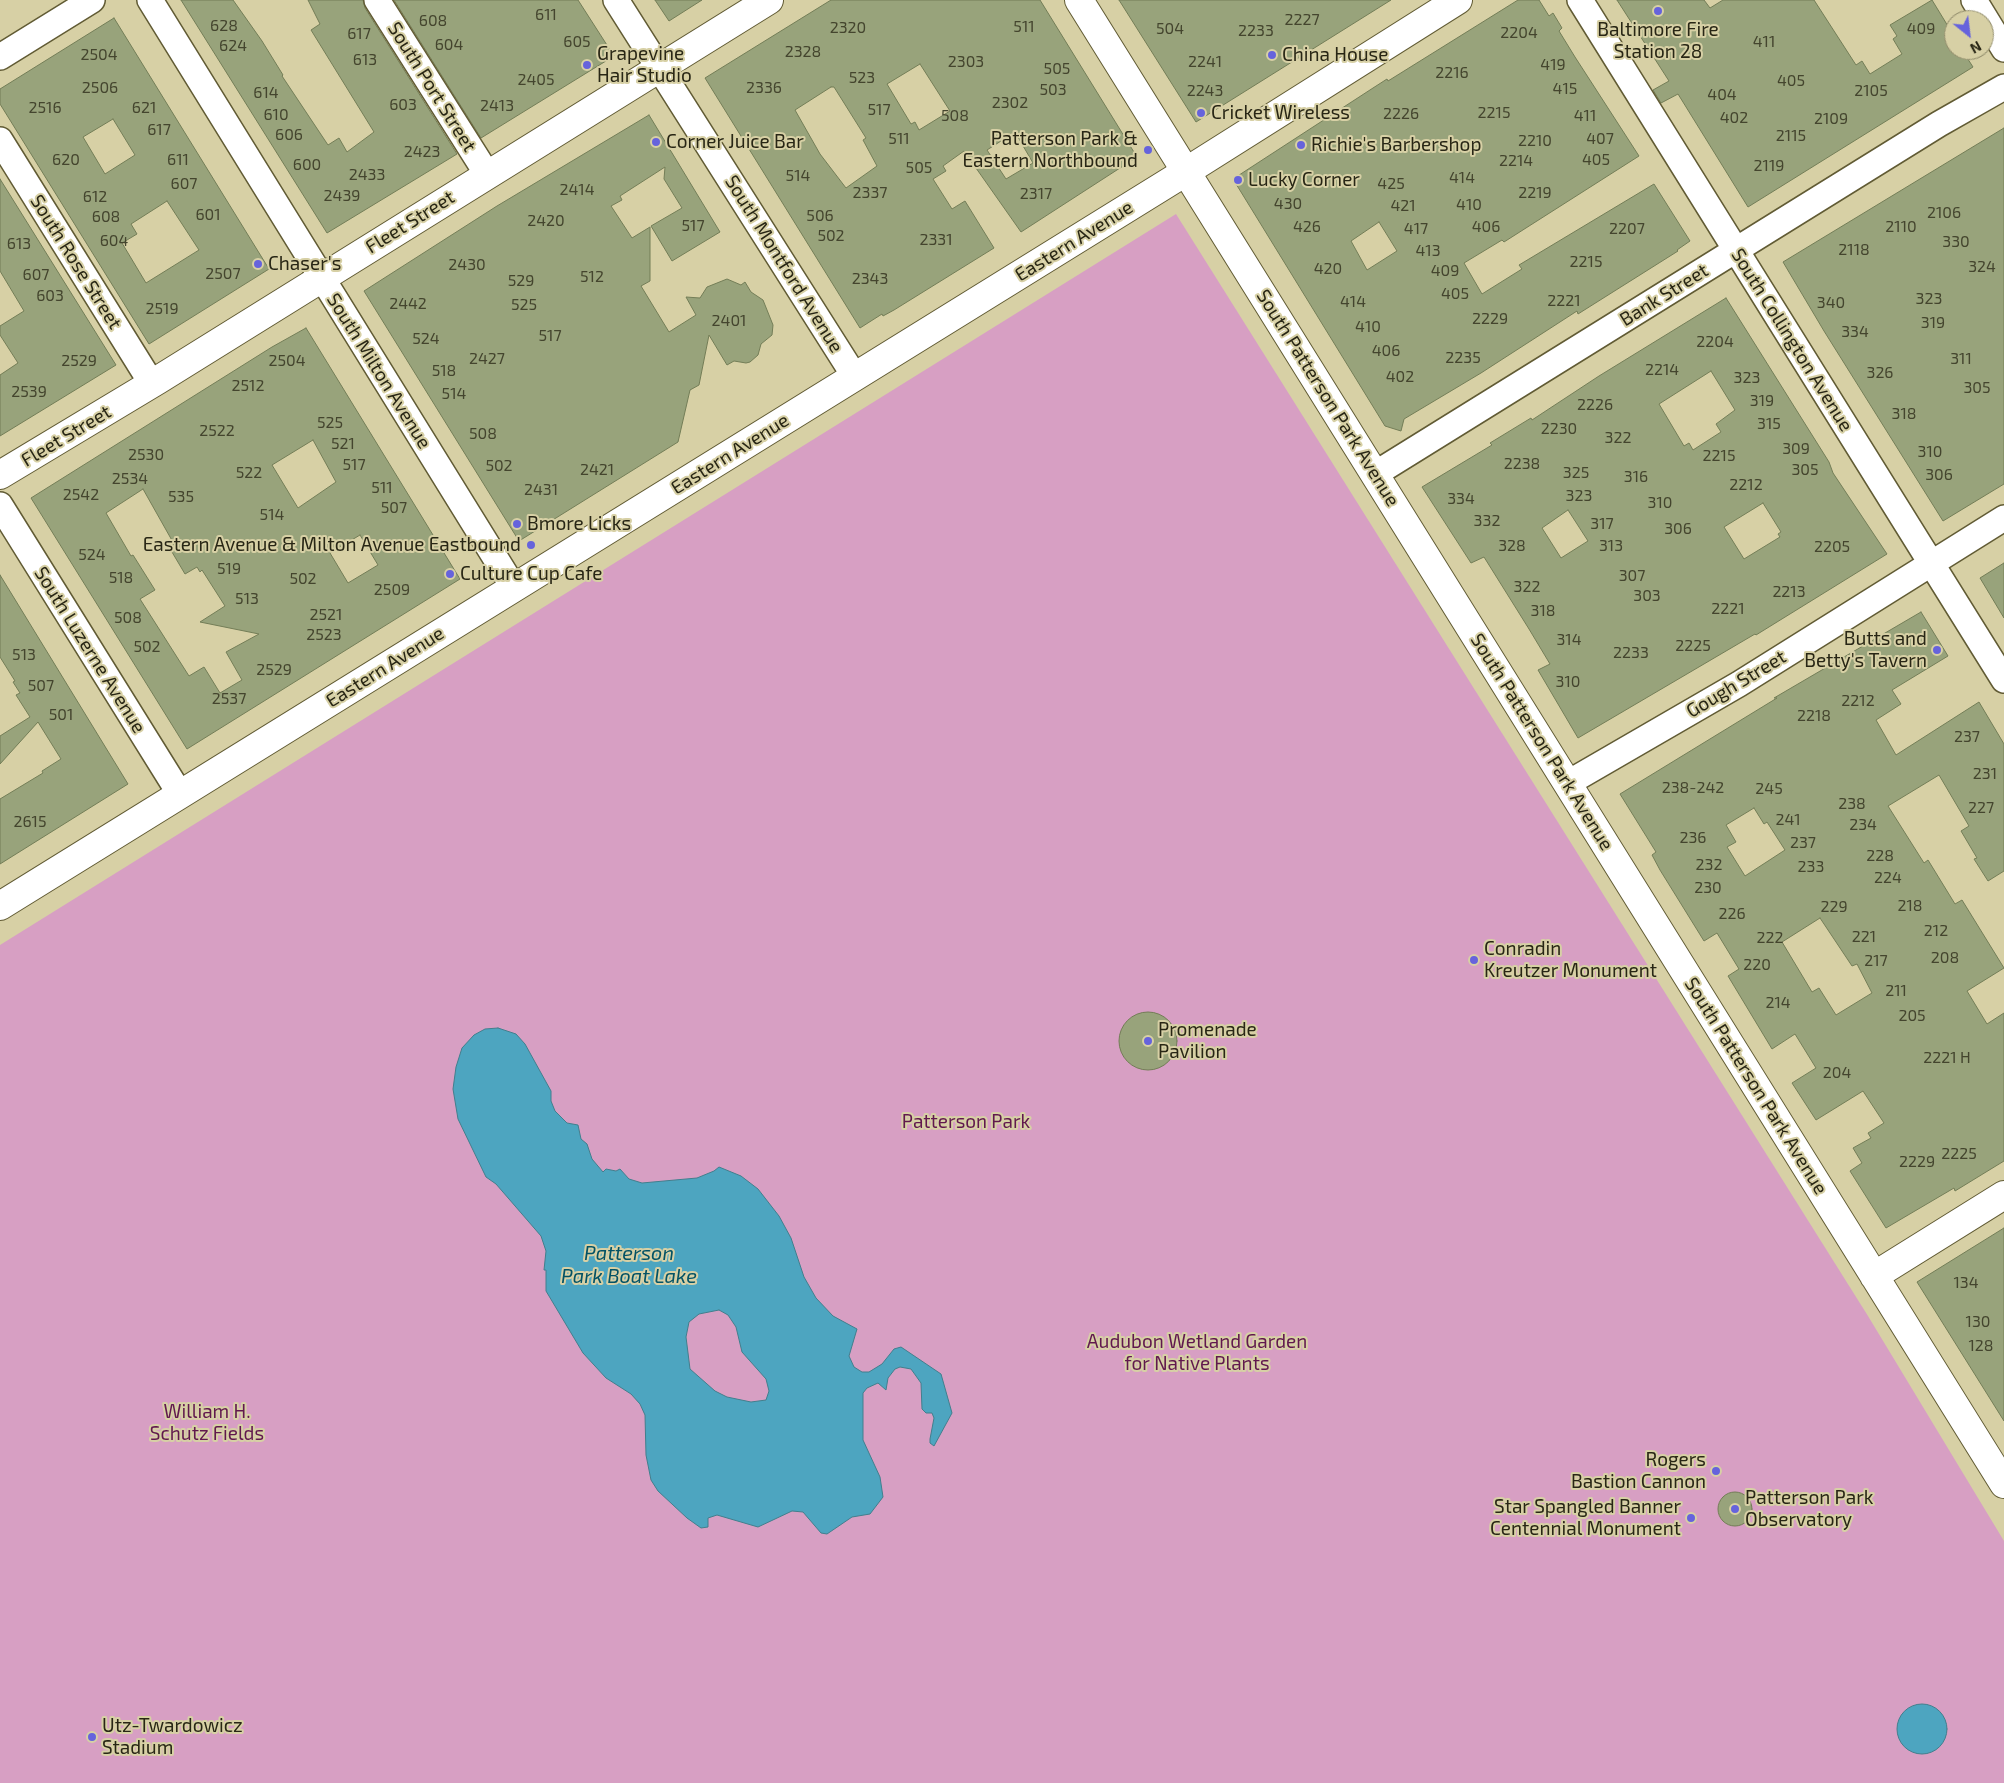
<!DOCTYPE html>
<html>
<head>
<meta charset="utf-8">
<style>
  body { margin:0 }
  #map { position:relative; width:2004px; height:1783px; overflow:hidden; background:#d7d0a5; font-family:"Exo 2",sans-serif }
  canvas { display:block }
  .north { position:absolute; left:1944px; top:10px; width:50px; height:50px; box-sizing:border-box; background:#d7d0a5; border:1px solid #918c6b; border-radius:50%; rotate:151deg; font-size:14px; font-weight:700; line-height:20px; text-align:center; color:#282615 }
  .north::after { content:''; display:block; margin:auto; width:18px; height:22px; background:#6663dc; clip-path:polygon(50% 0,100% 100%,50% 72%,0 100%) }
</style>
</head>
<body>
<div id="map">
<canvas width="2004" height="1783"></canvas>
<div class="north">N</div>
</div>
<script>
const context = document.querySelector('canvas').getContext('2d');
context.lineJoin = 'round';
function fill(path, color) {
  context.fillStyle = color;
  context.fill(path, 'evenodd');
}
function poly(rows) {
  const path = new Path2D();
  for (const r of rows) {
    if (r.length === 3) {
      path.moveTo(r[0] + r[2], r[1]);
      path.arc(r[0], r[1], r[2], 0, 2 * Math.PI);
      continue;
    }
    path.moveTo(r[0], r[1]);
    for (let i = 2; i < r.length; i += 2) path.lineTo(r[i], r[i + 1]);
  }
  return path;
}
function trace(path, color, width, dash) {
  context.strokeStyle = color;
  context.lineWidth = width;
  context.lineCap = dash ? 'butt' : 'round';
  context.setLineDash(dash || []);
  context.stroke(path);
}
function write(font, color, halo, rows, align = 'center') {
  context.font = font + ' "Exo 2",sans-serif';
  context.lineWidth = 4;
  context.setLineDash([]);
  context.textBaseline = 'middle';
  context.strokeStyle = halo;
  context.fillStyle = color;
  for (const [text, x, y, turn = 0] of rows) {
    context.save();
    context.translate(x, y);
    context.rotate((+turn || 0) * Math.PI / 180);
    context.textAlign = isNaN(turn) ? turn : align;
    if (halo) context.strokeText(text, 0, 0);
    context.fillText(text, 0, 0);
    context.restore();
  }
}
fill(poly([
  [1176,214,1868,1316,2004,1541,2004,1783,0,1783,0,945]
]), '#d79fc3');
const water = poly([
  [498,1028,516,1034,525,1044,551,1091,551,1101,555,1111,567,1123,578,1125,581,1139,587,1144,592,1159,603,1172,606,1169,616,1171,620,1169,629,1179,642,1183,697,1178,714,1171,719,1167,741,1176,758,1189,779,1216,791,1238,804,1277,816,1298,833,1316,857,1329,849,1356,854,1367,862,1372,869,1372,882,1364,894,1349,901,1347,941,1374,952,1413,934,1446,930,1443,930,1439,934,1418,932,1413,926,1413,922,1409,921,1383,911,1369,900,1367,895,1369,888,1378,886,1390,878,1383,867,1388,863,1393,863,1440,880,1477,883,1497,870,1514,852,1517,827,1534,821,1533,803,1512,792,1511,758,1527,717,1515,708,1518,708,1527,701,1528,687,1518,658,1491,651,1480,646,1455,645,1415,640,1404,631,1394,606,1378,583,1353,546,1291,546,1270,544,1270,546,1251,541,1236,496,1184,486,1177,458,1119,453,1089,456,1067,462,1048,474,1035,485,1029,498,1028],
  [719,1310,728,1315,736,1327,742,1352,766,1379,769,1391,766,1400,751,1402,727,1397,715,1391,690,1369,686,1337,689,1322,699,1314,719,1310],
  [1922,1729,25]
]);
fill(water, '#4da5c0');
trace(water, '#427f8d', 1);
const building = poly([
  [181,0,233,0,262,41,283,75,282,76,328,145,339,138,347,152,374,132,311,30,320,24,308,0,363,0,365,8,457,154,327,233,181,0],
  [394,0,578,0,614,56,481,138,394,0],
  [655,0,702,0,669,21,655,0],
  [831,0,1040,0,1137,157,1021,232,964,151,943,166,946,171,933,179,952,209,965,201,994,248,894,310,883,316,882,314,860,328,705,78,831,0],
  [920,64,950,111,919,130,915,122,911,124,887,84,920,64],
  [831,87,834,87,866,138,863,140,877,166,846,188,820,154,795,110,831,87],
  [1015,132,1033,163,1006,179,987,150,1015,132],
  [1119,0,1391,0,1196,122,1119,0],
  [1518,0,1539,0,1549,16,1553,13,1562,28,1559,31,1575,57,1639,156,1504,242,1502,240,1464,263,1482,294,1522,269,1519,265,1654,184,1690,241,1677,250,1678,251,1578,314,1577,311,1481,373,1404,419,1401,431,1385,426,1233,179,1373,88,1387,79,1388,81,1518,0],
  [1379,222,1397,251,1367,270,1351,241,1379,222],
  [1617,0,1704,0,1710,8,1723,0,1814,0,1856,65,1862,61,1870,74,1902,54,1893,39,1897,36,1890,25,1932,0,1954,36,1954,50,1962,50,1973,67,1748,207,1678,94,1661,103,1653,90,1669,81,1617,0],
  [114,18,269,269,149,344,0,104,0,89,114,18],
  [113,119,135,155,105,174,83,137,113,119],
  [167,201,199,250,146,283,122,243,137,234,131,224,167,201],
  [649,115,720,232,672,261,651,226,682,208,664,179,665,167,620,196,622,200,611,206,632,238,650,227,650,281,641,286,669,332,696,315,686,297,700,298,707,287,727,279,741,285,745,282,751,292,763,300,773,325,772,335,761,344,758,355,750,362,746,363,734,361,727,365,709,335,699,385,690,390,678,442,519,541,364,291,497,206,649,115],
  [2004,128,2004,484,1943,521,1824,331,1783,262,2004,128],
  [0,179,116,365,0,436,0,375,18,363,0,335,0,326,24,311,0,271,0,179],
  [1726,298,1829,462,1833,473,1887,554,1756,635,1755,634,1578,738,1538,670,1550,664,1529,629,1484,557,1471,563,1422,487,1492,445,1490,443,1531,418,1532,420,1599,376,1726,298],
  [1711,371,1735,410,1716,424,1721,432,1693,450,1689,443,1684,446,1659,404,1711,371],
  [1763,503,1781,532,1778,534,1780,537,1744,559,1724,527,1763,503],
  [1568,510,1588,541,1561,558,1542,528,1568,510],
  [306,328,460,579,187,749,31,498,272,347,306,328],
  [313,440,336,482,298,508,272,465,313,440],
  [143,489,174,544,169,547,185,574,197,567,200,572,202,570,225,606,200,622,259,634,226,652,242,680,220,693,204,667,189,676,140,599,155,590,133,555,131,556,106,513,143,489],
  [360,535,378,565,348,583,330,553,360,535],
  [2004,563,2004,618,1980,578,2004,563],
  [0,575,128,784,0,864,0,799,43,773,42,771,61,759,38,722,0,764,0,736,30,717,16,695,20,693,13,682,15,681,0,657,0,575],
  [1921,612,1948,656,1892,690,1901,704,1876,720,1896,755,1979,702,2004,744,2004,871,1988,881,1974,859,1977,858,1961,831,1969,826,1939,775,1888,806,1924,863,1928,860,1955,904,1962,900,2004,968,1967,991,1987,1024,2004,1013,2004,1161,1955,1191,1954,1188,1886,1228,1850,1171,1862,1163,1853,1148,1871,1138,1868,1133,1884,1123,1863,1091,1816,1120,1792,1083,1816,1068,1795,1034,1772,1049,1728,976,1739,969,1717,933,1704,941,1660,870,1652,855,1656,852,1620,794,1777,698,1774,698,1921,612],
  [1754,808,1764,824,1767,822,1785,850,1745,876,1727,847,1736,842,1726,825,1754,808],
  [1820,918,1852,966,1857,964,1872,993,1836,1015,1819,988,1812,992,1782,942,1820,918],
  [1148,1041,29],
  [2004,1228,2004,1421,1917,1282,2004,1228],
  [1735,1509,17]
]);
fill(building, '#98a37b');
trace(building, '#737d57', 1);
const street = poly([
  [150,0,514,588],
  [377,0,487,174],
  [616,0,855,377],
  [1580,0,2004,680],
  [1974,0,2004,49],
  [0,57,92,0],
  [0,140,152,384],
  [1375,474,1939,124,2004,87],
  [0,505,180,794],
  [1568,783,1739,684,2004,518]
]);
const secondary = poly([
  [1079,0,2004,1484],
  [0,475,158,380,769,0],
  [1874,1276,2004,1195]
]);
const primary = poly([
  [0,906,1187,171,1458,0]
]);
trace(street, '#615b34', 28);
trace(secondary, '#615b34', 30);
trace(primary, '#615b34', 30);
trace(street, '#fff', 25);
trace(secondary, '#fff', 28);
trace(primary, '#fff', 28);
for (const [x, y, r, color] of [
  [1658,11,5,"#6663dc"],
  [1272,55,5,"#6663dc"],
  [587,65,5,"#6663dc"],
  [1201,113,5,"#6663dc"],
  [656,142,5,"#6663dc"],
  [1301,145,5,"#6663dc"],
  [1148,150,5,"#6663dc"],
  [1238,180,5,"#6663dc"],
  [258,264,5,"#6663dc"],
  [517,524,5,"#6663dc"],
  [531,545,5,"#6663dc"],
  [450,574,5,"#6663dc"],
  [1937,650,5,"#6663dc"],
  [1474,960,5,"#6663dc"],
  [1148,1041,5,"#6663dc"],
  [1716,1471,5,"#6663dc"],
  [1735,1509,5,"#6663dc"],
  [1691,1518,5,"#6663dc"],
  [92,1737,5,"#6663dc"]
]) {
  const dot = new Path2D();
  dot.arc(x, y, r, 0, 2 * Math.PI);
  context.fillStyle = color;
  context.fill(dot);
  trace(dot, '#d7d0a5', 2);
}
write('16px', '#44452e', null, [
  ["611",546,15],
  ["2227",1302,20],
  ["608",433,21],
  ["628",224,26],
  ["511",1024,27],
  ["2320",848,28],
  ["504",1170,29],
  ["409",1921,29],
  ["2233",1256,31],
  ["2204",1519,33],
  ["617",359,34],
  ["605",577,42],
  ["411",1764,42],
  ["604",449,45],
  ["624",233,46],
  ["2328",803,52],
  ["2504",99,55],
  ["613",365,60],
  ["2303",966,62],
  ["2241",1205,62],
  ["419",1553,65],
  ["505",1057,69],
  ["2216",1452,73],
  ["523",862,78],
  ["2405",536,80],
  ["405",1791,81],
  ["2506",100,88],
  ["2336",764,88],
  ["415",1565,89],
  ["503",1053,90],
  ["2243",1205,91],
  ["2105",1871,91],
  ["614",266,93],
  ["404",1722,95],
  ["2302",1010,103],
  ["603",403,105],
  ["2413",497,106],
  ["2516",45,108],
  ["621",144,108],
  ["517",879,110],
  ["2215",1494,113],
  ["2226",1401,114],
  ["610",276,115],
  ["508",955,116],
  ["411",1585,116],
  ["402",1734,118],
  ["2109",1831,119],
  ["617",159,130],
  ["606",289,135],
  ["2115",1791,136],
  ["511",899,139],
  ["407",1600,139],
  ["2210",1535,141],
  ["2423",422,152],
  ["620",66,160],
  ["611",178,160],
  ["405",1596,160],
  ["2214",1516,161],
  ["600",307,165],
  ["2119",1769,166],
  ["505",919,168],
  ["2433",367,175],
  ["514",798,176],
  ["414",1462,178],
  ["607",184,184],
  ["425",1391,184],
  ["2414",577,190],
  ["2337",870,193],
  ["2219",1535,193],
  ["2317",1036,194],
  ["2439",342,196],
  ["612",95,197],
  ["430",1288,204],
  ["410",1469,205],
  ["421",1403,206],
  ["2106",1944,213],
  ["601",208,215],
  ["506",820,216],
  ["608",106,217],
  ["2420",546,221],
  ["517",693,226],
  ["426",1307,227],
  ["406",1486,227],
  ["2110",1901,227],
  ["417",1416,229],
  ["2207",1627,229],
  ["502",831,236],
  ["2331",936,240],
  ["604",114,241],
  ["330",1956,242],
  ["613",19,244],
  ["2118",1854,250],
  ["413",1428,251],
  ["2215",1586,262],
  ["2430",467,265],
  ["324",1982,267],
  ["420",1328,269],
  ["409",1445,271],
  ["2507",223,274],
  ["607",36,275],
  ["512",592,277],
  ["2343",870,279],
  ["529",521,281],
  ["405",1455,294],
  ["603",50,296],
  ["323",1929,299],
  ["2221",1564,301],
  ["414",1353,302],
  ["340",1831,303],
  ["2442",408,304],
  ["525",524,305],
  ["2519",162,309],
  ["2229",1490,319],
  ["2401",729,321],
  ["319",1933,323],
  ["410",1368,327],
  ["334",1855,332],
  ["517",550,336],
  ["524",426,339],
  ["2204",1715,342],
  ["406",1386,351],
  ["2235",1463,358],
  ["2427",487,359],
  ["311",1961,359],
  ["2529",79,361],
  ["2504",287,361],
  ["2214",1662,370],
  ["518",444,371],
  ["326",1880,373],
  ["402",1400,377],
  ["323",1747,378],
  ["2512",248,386],
  ["305",1977,388],
  ["2539",29,392],
  ["514",454,394],
  ["319",1762,401],
  ["2226",1595,405],
  ["318",1904,414],
  ["525",330,423],
  ["315",1769,424],
  ["2230",1559,429],
  ["2522",217,431],
  ["508",483,434],
  ["322",1618,438],
  ["521",343,444],
  ["309",1796,449],
  ["310",1930,452],
  ["2530",146,455],
  ["2215",1719,456],
  ["2238",1522,464],
  ["517",354,465],
  ["502",499,466],
  ["2421",597,470],
  ["305",1805,470],
  ["522",249,473],
  ["325",1576,473],
  ["306",1939,475],
  ["316",1636,477],
  ["2534",130,479],
  ["2212",1746,485],
  ["511",382,488],
  ["2431",541,490],
  ["2542",81,495],
  ["323",1579,496],
  ["535",181,497],
  ["334",1461,499],
  ["310",1660,503],
  ["507",394,508],
  ["514",272,515],
  ["332",1487,521],
  ["317",1602,524],
  ["306",1678,529],
  ["328",1512,546],
  ["313",1611,546],
  ["2205",1832,547],
  ["524",92,555],
  ["519",229,569],
  ["307",1632,576],
  ["518",121,578],
  ["502",303,579],
  ["322",1527,587],
  ["2509",392,590],
  ["2213",1789,592],
  ["303",1647,596],
  ["513",247,599],
  ["2221",1728,609],
  ["318",1543,611],
  ["2521",326,615],
  ["508",128,618],
  ["2523",324,635],
  ["314",1569,640],
  ["2225",1693,646],
  ["502",147,647],
  ["2233",1631,653],
  ["513",24,655],
  ["2529",274,670],
  ["310",1568,682],
  ["507",41,686],
  ["2537",229,699],
  ["2212",1858,701],
  ["501",61,715],
  ["2218",1814,716],
  ["237",1967,737],
  ["231",1985,774],
  ["238-242",1693,788],
  ["245",1769,789],
  ["238",1852,804],
  ["227",1981,808],
  ["241",1788,820],
  ["2615",30,822],
  ["234",1863,825],
  ["236",1693,838],
  ["237",1803,843],
  ["228",1880,856],
  ["232",1709,865],
  ["233",1811,867],
  ["224",1888,878],
  ["230",1708,888],
  ["218",1910,906],
  ["229",1834,907],
  ["226",1732,914],
  ["212",1936,931],
  ["221",1864,937],
  ["222",1770,938],
  ["208",1945,958],
  ["217",1876,961],
  ["220",1757,965],
  ["211",1896,991],
  ["214",1778,1003],
  ["205",1912,1016],
  ["2221 H",1947,1058],
  ["204",1837,1073],
  ["2225",1959,1154],
  ["2229",1917,1162],
  ["134",1966,1283],
  ["130",1978,1322],
  ["128",1981,1346]
]);
write('19px', '#282615', '#d7d0a5', [
  ["Baltimore Fire",1658,30,"center"],
  ["Station 28",1658,52,"center"],
  ["Grapevine",597,54],
  ["Hair Studio",597,76],
  ["China House",1282,55],
  ["Cricket Wireless",1211,113],
  ["Patterson Park &",1138,139,"right"],
  ["Eastern Northbound",1138,161,"right"],
  ["Corner Juice Bar",666,142],
  ["Richie's Barbershop",1311,145],
  ["Lucky Corner",1248,180],
  ["Chaser's",268,264],
  ["Bmore Licks",527,524],
  ["Eastern Avenue & Milton Avenue Eastbound",521,545,"right"],
  ["Culture Cup Cafe",460,574],
  ["Butts and",1927,639,"right"],
  ["Betty's Tavern",1927,661,"right"],
  ["Conradin",1484,949],
  ["Kreutzer Monument",1484,971],
  ["Promenade",1158,1030],
  ["Pavilion",1158,1052],
  ["Rogers",1706,1460,"right"],
  ["Bastion Cannon",1706,1482,"right"],
  ["Patterson Park",1745,1498],
  ["Observatory",1745,1520],
  ["Star Spangled Banner",1681,1507,"right"],
  ["Centennial Monument",1681,1529,"right"],
  ["Utz-Twardowicz",102,1726],
  ["Stadium",102,1748]
], 'left');
write('19px', '#282615', '#d7d0a5', [
  ["South Port Street",432,87,58],
  ["Fleet Street",410,222,-32],
  ["Eastern Avenue",1074,241,-32],
  ["South Rose Street",76,262,58],
  ["South Montford Avenue",784,264,58],
  ["Bank Street",1664,295,-32],
  ["South Collington Avenue",1792,340,58],
  ["South Milton Avenue",379,371,58],
  ["South Patterson Park Avenue",1328,398,58],
  ["Fleet Street",66,436,-31],
  ["Eastern Avenue",730,454,-32],
  ["South Luzerne Avenue",90,650,58],
  ["Eastern Avenue",385,667,-32],
  ["Gough Street",1736,684,-31],
  ["South Patterson Park Avenue",1542,742,58],
  ["South Patterson Park Avenue",1756,1086,58]
]);
write('19px', '#61184e', '#d7d0a5', [
  ["Patterson Park",966,1122],
  ["Audubon Wetland Garden",1197,1342],
  ["for Native Plants",1197,1364],
  ["William H.",207,1412],
  ["Schutz Fields",207,1434]
]);
write('italic 20px', '#025265', '#d7d0a5', [
  ["Patterson",629,1253],
  ["Park Boat Lake",629,1276]
]);
</script>
</body>
</html>
